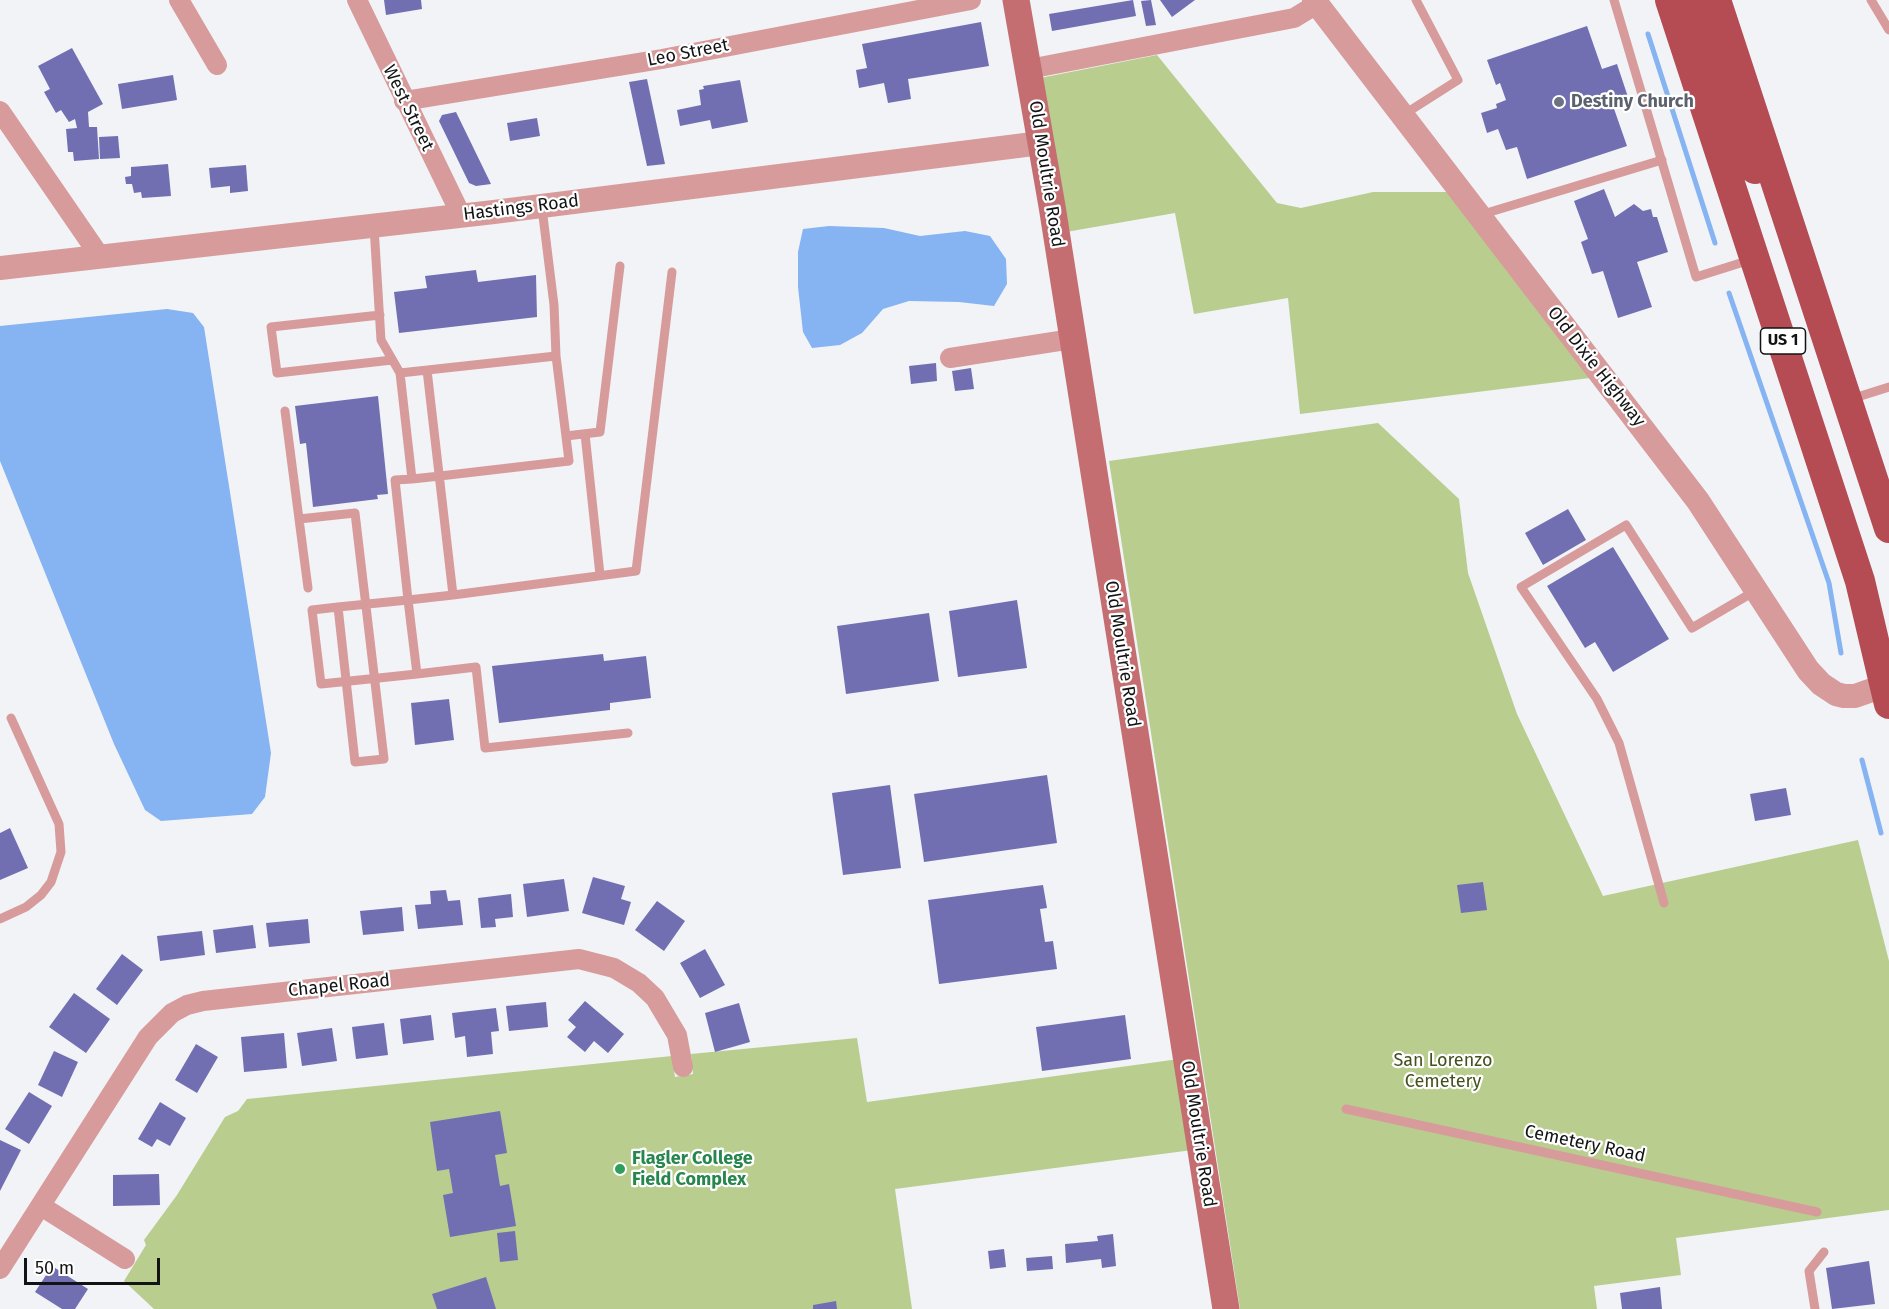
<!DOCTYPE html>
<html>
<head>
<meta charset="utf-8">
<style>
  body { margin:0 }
  #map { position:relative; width:1889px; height:1309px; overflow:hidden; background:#f1f3f7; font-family:"Fira Sans",sans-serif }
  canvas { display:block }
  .scale { position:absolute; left:24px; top:1258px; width:136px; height:27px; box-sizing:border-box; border:3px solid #121314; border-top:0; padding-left:8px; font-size:18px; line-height:21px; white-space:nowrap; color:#121314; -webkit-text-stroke:4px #fff; paint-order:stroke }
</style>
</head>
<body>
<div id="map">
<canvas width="1889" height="1309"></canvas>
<div class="scale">50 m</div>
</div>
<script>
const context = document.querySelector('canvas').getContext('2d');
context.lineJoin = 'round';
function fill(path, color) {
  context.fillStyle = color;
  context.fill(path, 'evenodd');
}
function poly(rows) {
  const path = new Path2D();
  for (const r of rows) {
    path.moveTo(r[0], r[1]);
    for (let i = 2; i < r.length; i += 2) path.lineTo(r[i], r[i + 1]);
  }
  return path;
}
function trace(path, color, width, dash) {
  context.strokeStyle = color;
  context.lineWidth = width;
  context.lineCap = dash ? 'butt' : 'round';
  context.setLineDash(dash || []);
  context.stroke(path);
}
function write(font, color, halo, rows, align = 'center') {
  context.font = font + ' "Fira Sans",sans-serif';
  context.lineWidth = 4.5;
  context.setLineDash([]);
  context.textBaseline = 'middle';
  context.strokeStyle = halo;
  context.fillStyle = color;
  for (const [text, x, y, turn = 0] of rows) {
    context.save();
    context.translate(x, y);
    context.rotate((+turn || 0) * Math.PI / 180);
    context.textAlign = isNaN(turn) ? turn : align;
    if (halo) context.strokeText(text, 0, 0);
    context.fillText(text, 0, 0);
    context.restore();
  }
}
fill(poly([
  [1157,55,1277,203,1301,208,1373,192,1449,192,1590,378,1300,414,1288,298,1194,314,1175,213,1066,232,1040,78],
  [1378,423,1459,499,1468,573,1517,714,1603,896,1858,840,1889,961,1889,1210,1676,1238,1681,1275,1594,1286,1597,1309,1240,1309,1109,461],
  [857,1038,867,1102,1186,1058,1200,1149,895,1189,912,1309,154,1309,124,1281,146,1245,144,1240,177,1195,225,1117,238,1111,247,1099,672,1056,675,1077,693,1074,691,1054]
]), '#b9cd8f');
fill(poly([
  [829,226,884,228,920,236,965,231,990,236,1006,259,1007,284,994,306,959,302,909,301,883,309,862,333,840,345,812,348,803,332,798,287,798,252,803,229],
  [167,309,193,313,204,327,271,753,265,797,252,814,161,821,145,810,114,744,0,461,0,326]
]), '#86b3f1');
trace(poly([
  [1648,34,1715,243],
  [1729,293,1829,583,1841,653],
  [1862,760,1881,833]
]), '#86b3f1', 5);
fill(poly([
  [384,0,421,0,422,9,386,15],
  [1133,0,1136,16,1052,31,1049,14],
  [1151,0,1156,25,1146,26,1141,1],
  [1160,0,1195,0,1172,17],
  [981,22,989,66,908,79,911,99,888,103,884,83,859,88,856,70,867,68,862,44],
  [1587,26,1602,69,1617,64,1628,97,1612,103,1627,146,1527,179,1517,147,1506,150,1498,129,1487,133,1481,113,1497,108,1496,104,1506,100,1500,83,1496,85,1487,60],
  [72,48,103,104,88,112,89,127,97,127,99,159,74,161,73,152,68,152,66,129,77,128,75,119,69,122,61,110,56,113,44,92,50,89,38,66],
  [173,75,177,100,122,109,118,84],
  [647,79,665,164,647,166,629,82],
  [740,80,748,122,712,129,710,120,680,126,677,110,701,105,699,90,704,89,703,86],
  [456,112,491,184,476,186,469,183,439,121,442,115],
  [537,118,540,136,510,141,507,123],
  [118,136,120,158,100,159,99,137],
  [168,164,171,196,142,198,141,192,134,193,132,184,126,184,125,177,131,176,131,167],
  [246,165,248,191,230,193,230,186,211,188,209,168],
  [1604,189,1615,217,1634,204,1643,211,1651,209,1653,217,1657,217,1668,252,1637,262,1652,307,1618,318,1603,271,1592,274,1581,242,1588,239,1574,201],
  [476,270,478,282,536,275,537,317,399,333,394,292,427,288,425,276],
  [936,363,937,381,911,384,909,366],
  [971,368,974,389,955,391,952,371],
  [378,396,388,494,377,495,378,499,313,507,306,443,300,444,295,406],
  [1568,509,1586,540,1543,565,1525,533],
  [1613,547,1669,639,1613,672,1595,642,1585,648,1547,586],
  [1017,600,1027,668,958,677,949,611],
  [929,613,939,681,846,694,837,626],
  [603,654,604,661,646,656,651,698,610,703,610,710,499,723,492,666],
  [449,699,454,740,415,745,411,703],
  [1047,775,1057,843,924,862,914,794],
  [890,785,901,868,843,875,832,793],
  [1786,788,1791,815,1755,821,1750,794],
  [10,828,28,868,0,880,0,833],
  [593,877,625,886,621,899,631,902,624,925,582,913],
  [564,879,569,911,527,917,523,884],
  [1483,882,1487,910,1461,913,1457,885],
  [1043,885,1047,908,1040,909,1045,942,1053,941,1057,969,939,984,928,900],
  [446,890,448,901,460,900,463,925,418,929,415,905,431,904,430,891],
  [511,894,513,917,495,919,496,927,481,928,478,898],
  [657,901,685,921,664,951,635,930],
  [402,907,404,931,363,935,360,911],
  [308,919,310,943,269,947,266,923],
  [253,925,256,948,216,953,213,930],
  [202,931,205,955,160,961,157,936],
  [705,949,725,985,700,998,680,963],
  [122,954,143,970,117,1005,96,989],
  [74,993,110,1019,86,1053,49,1027],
  [585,1001,624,1034,608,1053,594,1041,585,1052,567,1037,576,1027,568,1020],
  [546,1002,548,1027,509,1031,506,1006],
  [739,1003,750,1042,715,1052,705,1013],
  [496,1008,499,1031,491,1032,493,1054,467,1057,465,1036,455,1038,452,1013],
  [431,1015,434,1040,403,1044,400,1019],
  [1125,1015,1131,1059,1042,1071,1036,1027],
  [384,1023,388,1055,356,1059,352,1027],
  [332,1028,337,1061,302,1066,297,1033],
  [284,1033,287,1068,244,1072,241,1037],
  [196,1044,218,1057,197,1093,175,1080],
  [54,1051,78,1062,62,1097,38,1085],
  [29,1092,52,1106,29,1144,5,1129],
  [160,1102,186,1118,170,1146,157,1139,152,1147,138,1139],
  [500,1111,507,1153,495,1155,500,1186,509,1184,516,1226,450,1237,443,1195,453,1193,449,1169,437,1171,430,1122],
  [0,1140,21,1150,0,1191],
  [159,1174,160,1205,113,1206,113,1175],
  [515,1231,518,1260,500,1262,497,1233],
  [1113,1234,1116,1266,1102,1268,1101,1259,1066,1263,1065,1244,1098,1241,1097,1236],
  [1004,1249,1006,1267,990,1269,988,1251],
  [1052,1256,1053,1269,1027,1271,1026,1258],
  [1869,1261,1875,1304,1832,1309,1826,1268],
  [52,1266,88,1289,75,1309,62,1309,35,1292],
  [486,1277,496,1309,437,1309,432,1294],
  [1660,1287,1662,1309,1622,1309,1620,1293],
  [836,1301,837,1309,813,1309,813,1305]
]), '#716fb2');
trace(poly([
  [1614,0,1696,277,1750,260],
  [1871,0,1889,30],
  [1403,115,1458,80,1416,0],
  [1480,215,1662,160],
  [374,227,381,340,400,373,556,356,554,305,542,208],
  [380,315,271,327,277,373,392,360],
  [400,373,412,479,440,476,569,461,556,356],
  [1851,399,1889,387],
  [285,411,299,519],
  [585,434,600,575],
  [566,436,600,432,620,266],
  [412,479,395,480,408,600,417,674,321,684,312,610,338,607,408,600,453,595,427,370],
  [308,588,299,519,355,513,384,759,355,762,338,607],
  [453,595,636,571,672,272],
  [417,674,476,667,485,748,628,733],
  [1664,903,1619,743,1597,699,1521,587,1626,525,1692,628,1755,591],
  [0,919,26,907,41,895,51,882,61,852,59,824,11,718],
  [1346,1109,1817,1212],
  [1815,1309,1809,1271,1824,1252]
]), '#d79b9b', 9);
trace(poly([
  [179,0,217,65],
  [357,0,461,215],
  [1029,69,1294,18,1317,4],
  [404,101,662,59,971,0],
  [0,111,99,255],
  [950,358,1072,339],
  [41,1206,125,1259],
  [0,1269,148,1037,172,1013,187,1005,203,1001,579,959,614,968,639,983,655,998,677,1035,683,1067]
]), '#d79b9b', 20);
trace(poly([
  [1314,0,1698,501,1808,670,1821,684,1836,694,1844,696,1855,696,1889,684],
  [0,268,494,212,1041,143]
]), '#d79b9b', 24);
trace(poly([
  [1016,0,1052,206,1226,1309]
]), '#c56e71', 27);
trace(poly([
  [1670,0,1860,581,1889,704],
  [1694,0,1734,123,1755,169],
  [1716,0,1889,528]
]), '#b54b53', 30);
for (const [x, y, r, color] of [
  [1559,102,6,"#6b7280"],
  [620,1169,6,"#2e9e5b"]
]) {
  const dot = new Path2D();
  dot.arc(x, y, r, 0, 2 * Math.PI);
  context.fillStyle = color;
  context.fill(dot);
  trace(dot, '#fff', 2);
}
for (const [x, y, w] of [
  [1783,341,45]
]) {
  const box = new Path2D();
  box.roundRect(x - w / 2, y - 13, w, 26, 4.5);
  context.fillStyle = '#fff';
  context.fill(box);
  trace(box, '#121314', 1.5);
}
write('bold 16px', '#121314', null, [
  ["US 1",1783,341]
]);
write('18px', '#121314', '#fff', [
  ["Leo Street",688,53,-11],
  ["West Street",408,108,64],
  ["Old Moultrie Road",1046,174,81],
  ["Hastings Road",521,208,-7],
  ["Old Dixie Highway",1596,367,52],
  ["Old Moultrie Road",1122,654,81],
  ["Chapel Road",339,986,-6],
  ["Old Moultrie Road",1198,1134,81],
  ["Cemetery Road",1585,1144,12]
]);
write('bold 18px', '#5b616d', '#fff', [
  ["Destiny Church",1571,102]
], 'left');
write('18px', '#43521d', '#fff', [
  ["San Lorenzo",1443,1061],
  ["Cemetery",1443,1082]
]);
write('bold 18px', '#27864d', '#fff', [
  ["Flagler College",632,1159],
  ["Field Complex",632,1180]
], 'left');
</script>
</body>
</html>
